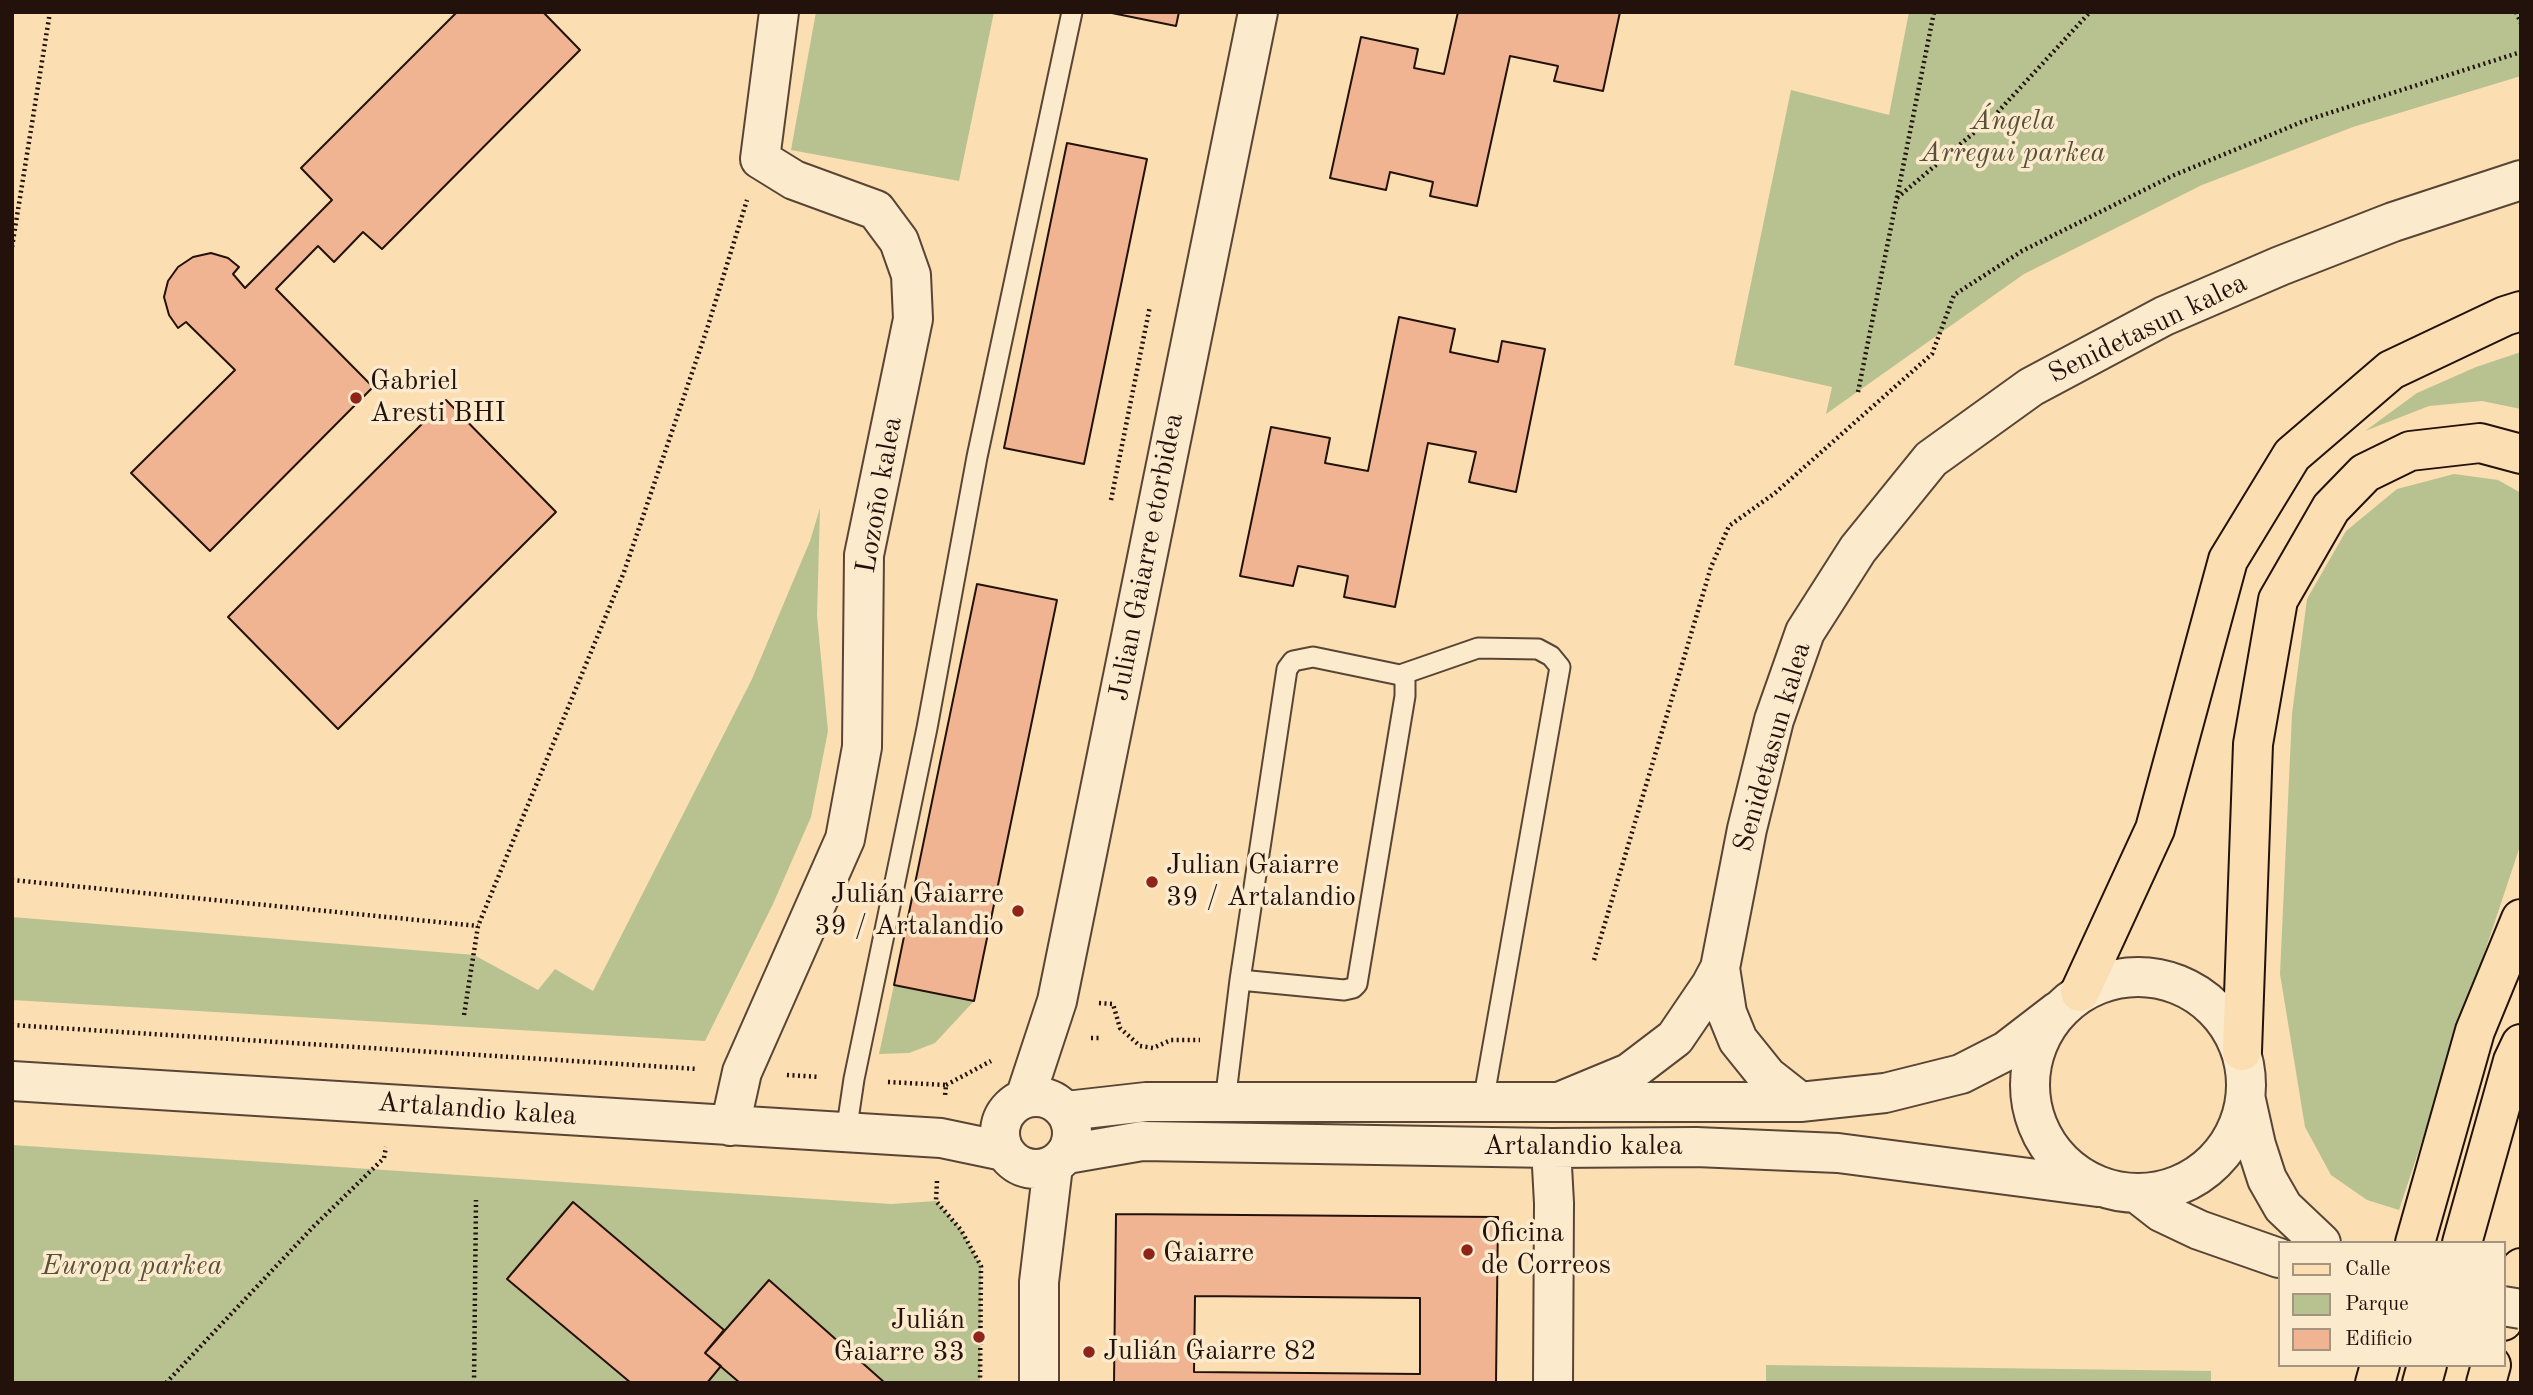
<!DOCTYPE html>
<html>
<head>
<meta charset="utf-8">
<style>
  body { margin:0 }
  #map { position:relative; width:2533px; height:1395px; overflow:hidden; background:#fbdeb2; font-family:"Old Standard TT",serif }
  canvas { display:block }
  .frame { position:absolute; inset:0; border:14px solid #23120b; pointer-events:none }
  .legend { position:absolute; left:2278px; top:1241px; width:228px; height:126px; box-sizing:border-box; background:#fceacd; border:2px solid #a5947f; margin:0; padding:9px 12px; list-style:none; font-size:21px; color:#23120b }
  .legend li { display:flex; align-items:center; gap:14px; height:35px }
  .legend b { width:35px; border:2px solid #a5947f }
</style>
</head>
<body>
<div id="map">
<canvas width="2533" height="1395"></canvas>
<div class="frame"></div>
<ul class="legend">
<li><b style="height:9px;background:#fbdeb2"></b>Calle</li>
<li><b style="height:19px;background:#b8c291"></b>Parque</li>
<li><b style="height:19px;background:#f0b493"></b>Edificio</li>
</ul>
</div>
<script>
const context = document.querySelector('canvas').getContext('2d');
context.lineJoin = 'round';
function fill(path, color) {
  context.fillStyle = color;
  context.fill(path, 'evenodd');
}
function poly(rows) {
  const path = new Path2D();
  for (const r of rows) {
    if (r.length === 3) {
      path.moveTo(r[0] + r[2], r[1]);
      path.arc(r[0], r[1], r[2], 0, 2 * Math.PI);
      continue;
    }
    path.moveTo(r[0], r[1]);
    for (let i = 2; i < r.length; i += 2) path.lineTo(r[i], r[i + 1]);
  }
  return path;
}
function trace(path, color, width, dash) {
  context.strokeStyle = color;
  context.lineWidth = width;
  context.lineCap = dash ? 'butt' : 'round';
  context.setLineDash(dash || []);
  context.stroke(path);
}
function write(font, color, halo, rows, align = 'center') {
  context.font = font + ' "Old Standard TT",serif';
  context.lineWidth = 7;
  context.setLineDash([]);
  context.textBaseline = 'middle';
  context.strokeStyle = halo;
  context.fillStyle = color;
  for (const [text, x, y, turn = 0] of rows) {
    context.save();
    context.translate(x, y);
    context.rotate((+turn || 0) * Math.PI / 180);
    context.textAlign = isNaN(turn) ? turn : align;
    if (halo) context.strokeText(text, 0, 0);
    context.fillText(text, 0, 0);
    context.restore();
  }
}
fill(poly([
  [816,12,994,12,959,181,791,150],
  [1909,12,2521,12,2521,76,2353,127,2202,185,2024,274,1826,414,1832,387,1734,365,1791,90,1889,115],
  [2521,352,2521,409,2482,401,2429,406,2365,431,2417,393,2476,367],
  [2454,474,2498,480,2521,493,2521,843,2399,1210,2367,1200,2331,1175,2305,1127,2280,974,2292,714,2307,599,2346,531,2397,489],
  [820,508,817,616,828,731,811,817,773,904,705,1041,12,1000,12,917,474,955,538,990,555,969,593,991,752,679,810,541],
  [894,985,974,1001,935,1043,909,1053,879,1054],
  [12,1145,891,1204,936,1201,961,1230,981,1266,980,1383,12,1383],
  [1766,1365,2211,1371,2211,1383,1766,1383]
]), '#b8c291');
const building = poly([
  [457,12,543,12,580,50,382,249,363,232,334,262,318,246,276,289,373,387,210,551,131,473,235,370,186,322,178,328,169,315,164,297,168,281,178,267,193,257,211,253,228,258,239,267,233,274,245,288,332,200,301,168,457,12],
  [1107,12,1179,12,1176,26,1107,12],
  [1458,12,1620,12,1603,91,1554,81,1558,66,1510,56,1477,206,1430,196,1433,182,1390,172,1386,190,1330,178,1361,37,1418,49,1414,68,1444,74,1458,12],
  [1067,143,1147,159,1084,464,1004,448,1067,143],
  [1399,317,1455,329,1450,352,1498,362,1502,341,1545,349,1516,492,1469,482,1476,452,1428,443,1395,607,1344,597,1348,576,1298,566,1293,586,1240,576,1271,427,1330,438,1325,463,1368,471,1399,317],
  [446,400,556,512,338,729,228,617,446,400],
  [977,584,1057,600,974,1001,894,985,977,584],
  [573,1202,724,1330,705,1353,721,1366,707,1383,631,1383,507,1279,573,1202],
  [1116,1214,1498,1217,1496,1383,1114,1383,1116,1214],
  [1195,1296,1420,1298,1420,1374,1194,1372,1195,1296],
  [769,1280,885,1383,740,1383,705,1353,769,1280]
]);
fill(building, '#f0b493');
trace(building, '#23120b', 2);
const service = poly([
  [1400,675,1478,648,1538,649,1551,656,1560,667,1483,1102],
  [1225,1102,1240,980,1287,669,1293,661,1313,657,1400,675,1405,681,1405,696,1357,984,1353,988,1344,990,1240,980],
  [846,1133,854,1079,927,728,977,457,1072,12]
]);
const minor = poly([
  [1720,968,1727,1013,1738,1040,1767,1076,1800,1102],
  [2138,1085,108],
  [12,1081,941,1138,1003,1151],
  [1036,1133,36],
  [1025,1098,1057,1001,1258,12],
  [2246,1100,2256,1145,2267,1179,2283,1207,2321,1243],
  [1559,1102,1629,1073,1675,1038,1711,985,1720,968,1747,829,1774,720,1805,632,1858,549,1931,459,2031,387,2164,316,2280,266,2393,222,2521,180],
  [1066,1111,1146,1102,1800,1102,1885,1093,1961,1074,2006,1051,2058,1011],
  [730,1126,742,1072,845,839,862,747,864,555,913,319,911,275,899,241,876,210,794,180,760,159,779,12],
  [1551,1148,1554,1203,1553,1383],
  [1067,1154,1142,1141,1551,1148,1696,1147,1838,1153,2098,1187],
  [2138,1194,2161,1212,2199,1230,2279,1258],
  [1039,1383,1039,1282,1053,1166]
]);
const primary = poly([
  [2080,992,2155,829,2228,560,2292,455,2391,370,2505,316,2521,311],
  [2242,1051,2253,744,2278,600,2331,508,2365,473,2410,451,2480,443,2521,454],
  [2415,1243,2475,1031,2521,919],
  [2462,1243,2513,1061,2521,1044],
  [2503,1321,2521,1268],
  [2375,1383,2380,1365],
  [2422,1383,2427,1365],
  [2486,1383,2491,1365]
]);
trace(service, '#594535', 23);
trace(minor, '#594535', 42);
trace(primary, '#23120b', 42);
trace(poly([
  [2516,12,2521,23],
  [1897,198,1996,114,2090,12],
  [12,247,50,12],
  [1858,392,1934,12],
  [1111,500,1150,306],
  [12,880,478,926],
  [1594,960,1711,567,1729,526,1775,493,1932,354,1954,295,2022,251,2172,176,2304,121,2521,52],
  [1099,1003,1113,1004,1120,1028,1140,1046,1153,1048,1171,1040,1200,1040],
  [464,1015,478,926,624,572,707,329,747,200],
  [12,1025,698,1069],
  [1091,1038,1101,1038],
  [787,1075,820,1077],
  [888,1082,946,1085,945,1096],
  [946,1085,991,1061],
  [937,1181,936,1201,961,1230,981,1266,980,1383],
  [166,1383,313,1227,384,1158,386,1147],
  [474,1383,476,1200]
]), '#23120b', 4.5, [2, 3.5]);
trace(service, '#fceacd', 19);
trace(minor, '#fceacd', 38);
trace(primary, '#fbdeb2', 38);
const minorBridge = poly([
  [2503,1306,2521,1309]
]);
trace(minorBridge, '#594535', 42, []);
trace(minorBridge, '#fceacd', 38);
for (const [x, y, r, color] of [
  [356,398,7,"#8f2418"],
  [1152,882,7,"#8f2418"],
  [1018,911,7,"#8f2418"],
  [1467,1250,7,"#8f2418"],
  [1149,1254,7,"#8f2418"],
  [979,1337,7,"#8f2418"],
  [1089,1352,7,"#8f2418"]
]) {
  const dot = new Path2D();
  dot.arc(x, y, r, 0, 2 * Math.PI);
  context.fillStyle = color;
  context.fill(dot);
  trace(dot, '#fceacd', 2.5);
}
write('italic 28px', '#57503a', '#fceacd', [
  ["Ángela",2013,122],
  ["Arregui parkea",2013,154],
  ["Europa parkea",132,1267]
]);
write('28px', '#23120b', '#fceacd', [
  ["Senidetasun kalea",2148,329,-26],
  ["Lozoño kalea",880,495,-80],
  ["Julian Gaiarre etorbidea",1147,557,-79],
  ["Senidetasun kalea",1773,747,-74],
  ["Artalandio kalea",477,1110,4],
  ["Artalandio kalea",1583,1147]
]);
write('28px', '#23120b', '#fceacd', [
  ["Gabriel",370,382],
  ["Aresti BHI",370,414],
  ["Julian Gaiarre",1166,866],
  ["39 / Artalandio",1166,898],
  ["Julián Gaiarre",1004,895,"right"],
  ["39 / Artalandio",1004,927,"right"],
  ["Oficina",1481,1234],
  ["de Correos",1481,1266],
  ["Gaiarre",1163,1254],
  ["Julián",965,1321,"right"],
  ["Gaiarre 33",965,1353,"right"],
  ["Julián Gaiarre 82",1103,1352]
], 'left');
</script>
</body>
</html>
